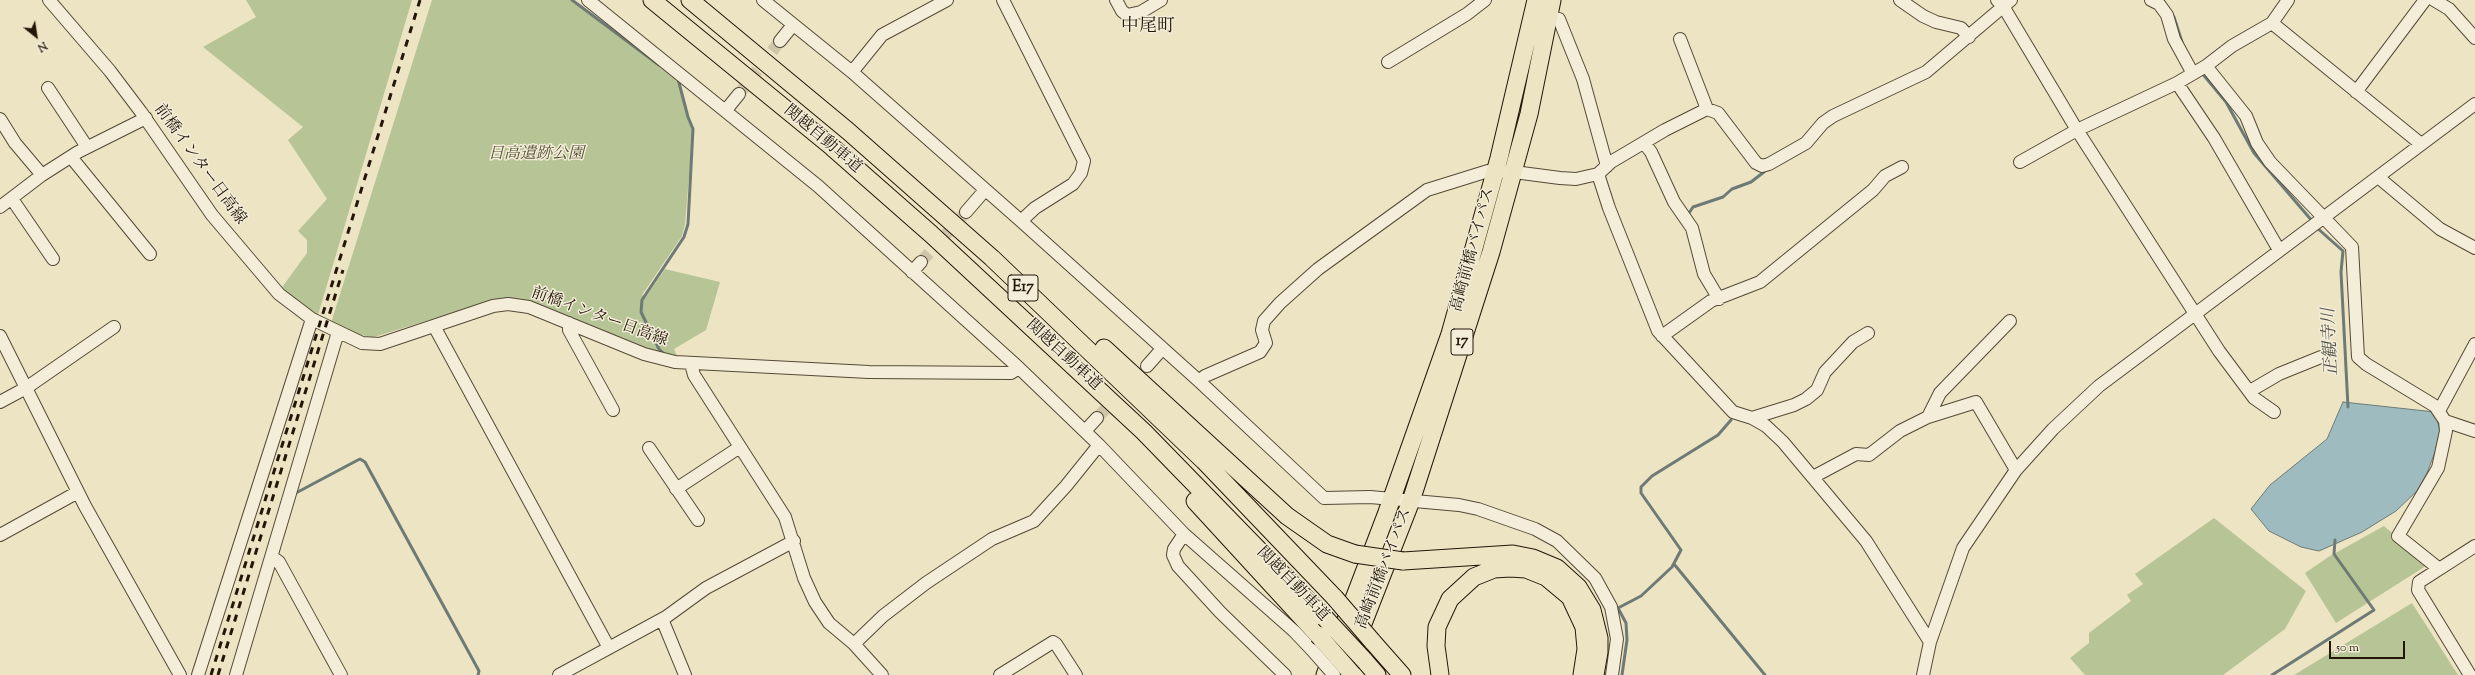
<!DOCTYPE html>
<html>
<head>
<meta charset="utf-8">
<style>
  body { margin:0 }
  #map { position:relative; width:2475px; height:675px; overflow:hidden; background:#ede4c4; font-family:"Sorts Mill Goudy",serif }
  canvas { display:block }
  .north { position:absolute; left:16px; top:16px; width:40px; height:40px; -webkit-text-stroke:3px #f3edd9; paint-order:stroke; rotate:150deg; font-size:11px; font-weight:700; line-height:16px; text-align:center; color:#231608 }
  .north::after { content:''; display:block; margin:auto; width:14px; height:18px; background:#231608; clip-path:polygon(50% 0,100% 100%,50% 72%,0 100%) }
  .scale { position:absolute; left:2329px; top:641px; width:76px; height:18px; box-sizing:border-box; border:2px solid #231608; border-top:0; padding-left:5px; font-size:12px; line-height:14px; white-space:nowrap; color:#231608; -webkit-text-stroke:3px #f3edd9; paint-order:stroke }
</style>
</head>
<body>
<div id="map">
<canvas width="2475" height="675"></canvas>
<div class="north">N</div>
<div class="scale">50 m</div>
</div>
<script>
const context = document.querySelector('canvas').getContext('2d');
context.lineJoin = 'round';
function fill(path, color) {
  context.fillStyle = color;
  context.fill(path, 'evenodd');
}
function poly(rows) {
  const path = new Path2D();
  for (const r of rows) {
    path.moveTo(r[0], r[1]);
    for (let i = 2; i < r.length; i += 2) path.lineTo(r[i], r[i + 1]);
  }
  return path;
}
function trace(path, color, width, dash) {
  context.strokeStyle = color;
  context.lineWidth = width;
  context.lineCap = dash ? 'butt' : 'round';
  context.setLineDash(dash || []);
  context.stroke(path);
}
function write(font, color, halo, rows, align = 'center') {
  context.font = font + ' "Sorts Mill Goudy","Noto Serif JP",serif';
  context.lineWidth = 3;
  context.setLineDash([]);
  context.textBaseline = 'middle';
  context.strokeStyle = halo;
  context.fillStyle = color;
  for (const [text, x, y, turn = 0] of rows) {
    context.save();
    context.translate(x, y);
    context.rotate((+turn || 0) * Math.PI / 180);
    context.textAlign = isNaN(turn) ? turn : align;
    if (halo) context.strokeText(text, 0, 0);
    context.fillText(text, 0, 0);
    context.restore();
  }
}
fill(poly([
  [246,0,412,0,318,315,280,290,307,253,307,240,298,231,327,199,288,140,303,127,203,47,256,17],
  [432,0,572,0,679,80,688,117,693,129,685,224,682,236,642,295,646,297,665,269,720,282,706,330,674,349,677,356,660,355,520,299,490,301,374,337,353,334,331,323],
  [2214,518,2306,591,2285,629,2223,675,2085,675,2070,658,2089,643,2089,633,2131,601,2127,595,2143,584,2135,574],
  [2384,526,2429,564,2336,623,2305,573,2330,556],
  [2412,603,2458,675,2294,675]
]), '#b7c495');
const water = poly([
  [2343,402,2435,412,2440,431,2435,452,2427,473,2417,491,2396,511,2362,532,2319,551,2301,547,2269,531,2251,509,2270,485,2327,439,2343,402]
]);
fill(water, '#9ebcbf');
trace(water, '#6d7a76', 1);
trace(poly([
  [572,0,659,65],
  [2163,1,2174,17,2182,42],
  [2201,72,2226,102,2254,153,2313,222],
  [1689,213,1693,207,1723,197,1732,189,1751,182,1764,172],
  [2316,227,2343,251,2341,272,2348,407],
  [665,355,659,349,641,312,642,300,684,237,688,224,693,129,688,117,678,79],
  [294,494,356,461,360,459,365,462,479,671,478,675],
  [1674,564,1765,675],
  [1622,675,1627,640,1626,623,1618,608,1641,596,1672,567,1681,550,1641,493,1641,487,1652,476,1718,435,1731,420],
  [2272,675,2374,610,2334,554,2335,540]
]), '#6d7a76', 3);
trace(poly([
  [739,94,780,41],
  [921,262,966,212],
  [1097,418,1147,366]
]), '#cfc5a8', 12, [12, 6]);
const minor = poly([
  [49,0,110,71,141,112,212,215,279,294,312,319,362,343,380,344,493,306,508,304,529,307,644,354,675,362,869,372,1011,373,1019,368],
  [588,0,818,186,1019,368,1099,445,1184,534,1294,631,1312,650],
  [763,0,852,72,1021,221,1199,381,1324,498,1370,497,1459,505,1478,509,1535,529,1557,541,1595,578,1611,607,1617,639,1612,675],
  [1003,0,1084,161,1081,173,1073,184,1035,208,1021,221],
  [1116,0,1122,11,1127,15,1141,12,1161,0],
  [1900,0,1923,16,1936,22,1961,28,1969,37],
  [1997,0,2003,6,2077,130,2219,351,2254,398,2274,412],
  [2151,0,2159,4,2167,15,2174,39,2192,72],
  [2434,0,2449,9,2475,38],
  [1549,17,1559,19,1583,79,1607,166],
  [2272,23,2421,144],
  [1680,39,1707,109],
  [780,41,793,25],
  [1388,62,1467,14,1485,0],
  [2206,66,2246,116,2257,143,2270,162,2352,247,2358,357,2366,364,2435,406,2445,421,2446,431,2438,468,2398,536,2438,568],
  [852,72,882,35,947,0],
  [2177,83,2214,138,2279,250],
  [48,88,87,147],
  [2356,92,2425,0],
  [726,110,739,94],
  [0,119,15,143,42,175],
  [1644,143,1651,152,1674,202,1692,228,1704,274,1719,299],
  [71,157,150,254],
  [2020,162,2077,130,2177,83,2206,66,2232,46,2272,23,2288,0],
  [1598,174,1609,208,1658,331,1733,412,1752,418,1766,426,1783,442,1866,541,1930,642],
  [2378,177,2440,229,2475,248],
  [12,199,53,259],
  [0,207,42,175,78,152,146,118],
  [966,212,985,190],
  [912,272,921,262],
  [569,323,569,330,613,410],
  [434,326,609,648],
  [0,336,85,506,180,675],
  [1662,336,1711,301,1760,282,1873,190,1885,176,1902,167],
  [691,364,694,375,785,517,804,578,815,602,829,623,854,644,882,675],
  [1147,366,1162,349],
  [1199,381,1205,376,1260,352,1266,343,1262,330,1264,321,1280,303,1318,269,1427,190,1488,171,1514,172,1560,178,1576,179,1598,174,1611,162,1665,130,1707,109,1718,113,1756,163,1762,166,1769,164,1806,143,1823,123,1833,116,1926,72,2011,0],
  [2250,391,2279,374,2321,357],
  [0,402,26,388,114,327],
  [2439,411,2475,344],
  [1928,417,1940,393,2010,321],
  [1752,418,1794,405,1806,399,1817,390,1825,372,1853,342,1868,333],
  [2445,421,2475,431],
  [1085,431,1097,418],
  [649,448,698,520],
  [1813,477,1856,454,1869,455,1900,431,1928,417,1976,402,2016,470],
  [676,489,740,447],
  [1184,534,1174,549,1173,555,1178,566,1220,612,1285,675],
  [0,535,78,492],
  [272,557,279,562,341,675],
  [662,619,685,675],
  [854,644,883,616,926,583,992,539,1034,521,1066,486,1099,445],
  [198,675,312,319],
  [236,675,338,332],
  [559,675,666,617,706,588,794,541],
  [1000,675,1053,642,1056,644,1076,675],
  [1923,675,1930,642,1963,548,2016,470,2053,429,2099,386,2475,104],
  [2470,675,2418,590,2419,582,2475,546]
]);
const highway = poly([
  [652,0,832,147,931,234,1144,432,1325,618],
  [690,0,848,131,992,258,1204,461,1335,598],
  [1104,348,1287,516,1327,544,1355,554],
  [1195,501,1318,635],
  [1403,561,1513,554,1533,558,1557,568,1578,587,1592,610,1599,638,1599,652,1595,675],
  [1372,641,1402,675],
  [1364,660,1377,675],
  [1348,662,1411,501,1491,252,1529,114,1552,0],
  [1325,675,1386,515,1450,334,1499,158,1536,0],
  [1440,675,1436,646,1437,627,1450,599,1474,577,1494,569,1510,568,1526,569,1546,577,1570,597,1584,627,1586,649,1582,675]
]);
trace(minor, '#564a37', 14);
trace(highway, '#231608', 19);
trace(minor, '#f3edd9', 12);
trace(highway, '#ede4c4', 17);
trace(poly([
  [211,675,420,0],
  [218,675,343,270]
]), '#231608', 3, [7, 7]);
const minorBridge = poly([
  [1312,650,1334,675]
]);
const highwayBridge = poly([
  [1355,554,1403,561],
  [1335,598,1372,641],
  [1325,618,1364,660],
  [1318,635,1353,675]
]);
trace(minorBridge, '#564a37', 14, []);
trace(highwayBridge, '#231608', 19, []);
trace(minorBridge, '#f3edd9', 12);
trace(highwayBridge, '#ede4c4', 17);
for (const [x, y, w] of [
  [1023,288,30],
  [1462,342,22]
]) {
  const box = new Path2D();
  box.roundRect(x - w / 2, y - 13, w, 26, 3);
  context.fillStyle = '#f3edd9';
  context.fill(box);
  trace(box, '#231608', 1);
}
write('bold 15px', '#231608', null, [
  ["E17",1023,288],
  ["17",1462,342]
]);
write('16px', '#231608', '#f3edd9', [
  ["関越自動車道",822,140,40],
  ["前橋インター日高線",199,165,54],
  ["高崎前橋バイパス",1474,250,-75],
  ["前橋インター日高線",599,318,20],
  ["関越自動車道",1063,356,43],
  ["高崎前橋バイパス",1385,569,-69],
  ["関越自動車道",1292,585,46]
]);
write('italic 16px', '#575339', '#f3edd9', [
  ["日高遺跡公園",536,155]
]);
write('italic 17px', '#4e5048', '#f3edd9', [
  ["正観寺川",2332,342,-93]
]);
write('18px', '#231608', '#f3edd9', [
  ["中尾町",1148,28]
]);
</script>
</body>
</html>
